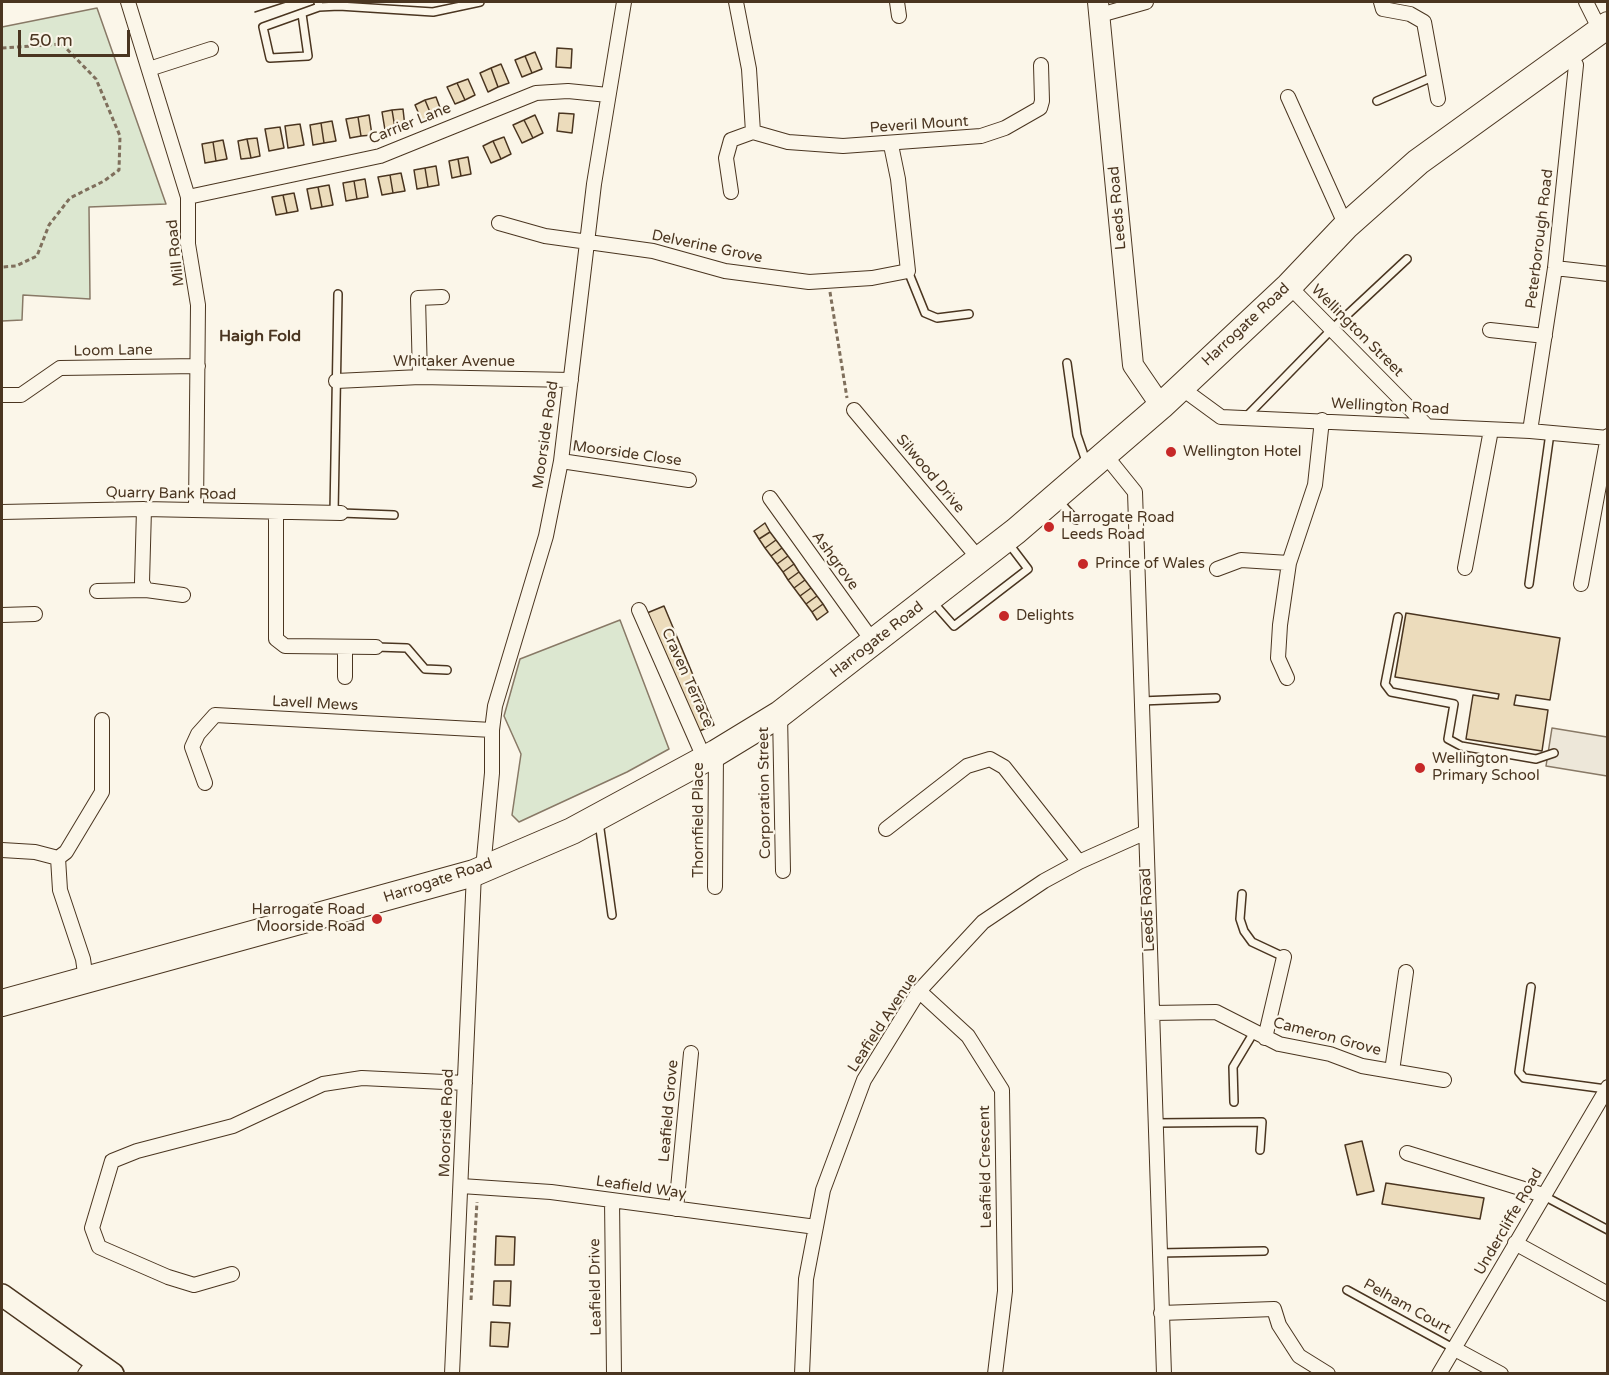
<!DOCTYPE html>
<html>
<head>
<meta charset="utf-8">
<style>
  body { margin:0 }
  #map { position:relative; width:1609px; height:1375px; overflow:hidden; background:#fbf6e9; font-family:"Varela Round",sans-serif }
  canvas { display:block }
  .frame { position:absolute; inset:0; border:3px solid #4a3520; pointer-events:none }
  .scale { position:absolute; left:18px; top:30px; width:112px; height:27px; box-sizing:border-box; border:3px solid #4a3520; border-top:0; padding-left:8px; font-size:18px; line-height:21px; white-space:nowrap; color:#4a3520; -webkit-text-stroke:4px #fbf6e9; paint-order:stroke }
</style>
</head>
<body>
<div id="map">
<canvas width="1609" height="1375"></canvas>
<div class="frame"></div>
<div class="scale">50 m</div>
</div>
<script>
const context = document.querySelector('canvas').getContext('2d');
context.lineJoin = 'round';
function fill(path, color) {
  context.fillStyle = color;
  context.fill(path, 'evenodd');
}
function poly(rows) {
  const path = new Path2D();
  for (const r of rows) {
    path.moveTo(r[0], r[1]);
    for (let i = 2; i < r.length; i += 2) path.lineTo(r[i], r[i + 1]);
  }
  return path;
}
function trace(path, color, width, dash) {
  context.strokeStyle = color;
  context.lineWidth = width;
  context.lineCap = dash ? 'butt' : 'round';
  context.setLineDash(dash || []);
  context.stroke(path);
}
function write(font, color, halo, rows, align = 'center') {
  context.font = font + ' "Varela Round",sans-serif';
  context.lineWidth = 4.5;
  context.setLineDash([]);
  context.textBaseline = 'middle';
  context.strokeStyle = halo;
  context.fillStyle = color;
  for (const [text, x, y, turn = 0] of rows) {
    context.save();
    context.translate(x, y);
    context.rotate((+turn || 0) * Math.PI / 180);
    context.textAlign = isNaN(turn) ? turn : align;
    if (halo) context.strokeText(text, 0, 0);
    context.fillText(text, 0, 0);
    context.restore();
  }
}
const green = poly([
  [97,8,166,204,89,207,90,299,23,295,22,320,2,321,2,27,97,8],
  [620,620,669,749,627,772,519,822,512,815,521,754,504,716,520,659,620,620]
]);
fill(green, '#dce7d0');
trace(green, '#887966', 1.5);
const parking = poly([
  [1552,728,1607,737,1607,776,1546,766,1552,728]
]);
fill(parking, '#ede7d9');
trace(parking, '#887966', 1.5);
const building = poly([
  [557,48,572,49,571,68,556,67,557,48],
  [535,52,542,69,532,73,525,56,535,52],
  [525,56,532,73,522,77,515,60,525,56],
  [501,64,509,83,498,87,491,68,501,64],
  [491,68,498,87,488,92,480,73,491,68],
  [468,79,475,95,465,100,457,83,468,79],
  [457,83,465,100,455,104,447,87,457,83],
  [436,97,442,113,432,117,425,100,436,97],
  [425,100,432,117,422,121,415,105,425,100],
  [403,109,405,127,395,128,392,110,403,109],
  [392,110,395,128,385,130,382,112,392,110],
  [559,113,574,114,572,133,557,131,559,113],
  [369,115,372,135,361,136,358,117,369,115],
  [535,115,543,133,533,138,524,120,535,115],
  [358,117,361,136,350,138,346,119,358,117],
  [524,120,533,138,522,143,513,125,524,120],
  [332,121,336,141,324,143,321,123,332,121],
  [321,123,324,143,313,145,310,125,321,123],
  [300,124,304,145,288,148,285,126,300,124],
  [280,127,284,148,269,151,265,129,280,127],
  [504,137,511,154,501,159,493,141,504,137],
  [257,138,260,156,251,158,247,139,257,138],
  [247,139,251,158,241,159,238,141,247,139],
  [223,140,227,159,216,161,213,142,223,140],
  [493,141,501,159,491,163,483,146,493,141],
  [213,142,216,161,205,163,202,144,213,142],
  [468,157,471,174,461,176,458,159,468,157],
  [458,159,461,176,452,178,449,161,458,159],
  [436,166,439,185,428,187,425,168,436,166],
  [425,168,428,187,417,189,414,170,425,168],
  [401,173,405,191,393,193,390,175,401,173],
  [390,175,393,193,382,195,378,177,390,175],
  [365,179,368,197,357,199,354,181,365,179],
  [354,181,357,199,346,201,343,183,354,181],
  [329,185,333,205,322,207,318,187,329,185],
  [318,187,322,207,311,209,307,189,318,187],
  [294,193,298,211,287,213,283,195,294,193],
  [283,195,287,213,276,215,272,197,283,195],
  [765,523,770,532,759,539,754,531,765,523],
  [770,532,776,540,765,548,759,539,770,532],
  [776,540,782,548,771,556,765,548,776,540],
  [782,548,788,556,777,564,771,556,782,548],
  [788,556,794,564,783,572,777,564,788,556],
  [794,564,799,572,788,580,783,572,794,564],
  [799,572,805,580,794,588,788,580,799,572],
  [805,580,811,588,800,596,794,588,805,580],
  [811,588,817,596,806,604,800,596,811,588],
  [817,596,823,604,812,612,806,604,817,596],
  [823,604,828,612,817,620,812,612,823,604],
  [664,606,714,725,697,732,647,613,664,606],
  [1406,613,1560,638,1550,700,1516,695,1514,705,1548,710,1542,751,1466,739,1473,695,1498,699,1499,694,1395,677,1406,613],
  [1362,1141,1374,1191,1357,1195,1345,1145,1362,1141],
  [1386,1183,1484,1198,1480,1219,1382,1204,1386,1183],
  [496,1236,515,1237,514,1265,495,1265,496,1236],
  [494,1281,511,1281,510,1306,493,1305,494,1281],
  [491,1322,510,1323,508,1347,490,1346,491,1322]
]);
fill(building, '#ecdcbc');
trace(building, '#4a3520', 1.5);
const lane = poly([
  [318,2,319,7,339,6,433,12,480,2],
  [302,14,308,56,270,58,263,27,319,7],
  [1377,101,1435,76],
  [908,271,925,313,937,318,969,314],
  [1067,363,1077,435,1087,464],
  [1246,417,1332,329,1407,259],
  [1058,500,1076,520],
  [334,513,338,294],
  [341,513,394,515],
  [1529,584,1550,433],
  [932,601,954,626,1028,569,1009,544],
  [1398,617,1385,684,1391,692,1454,704,1448,739,1461,746,1536,759,1554,753],
  [376,647,407,648,425,669,447,670],
  [1141,701,1216,698],
  [599,822,612,915],
  [1242,894,1240,919,1244,931,1252,942,1284,957],
  [1531,987,1519,1072,1524,1078,1606,1089],
  [1234,1102,1233,1067,1254,1032],
  [1156,1123,1262,1122,1260,1150],
  [1544,1196,1608,1230],
  [1159,1253,1264,1251],
  [1347,1290,1453,1348]
]);
const street = poly([
  [128,2,188,197,188,244,198,305,196,510],
  [736,2,749,69,753,132,788,142,843,146,981,136,1005,128,1040,108,1042,101,1041,65],
  [897,2,899,16],
  [1381,2,1383,9,1410,14,1424,22,1438,99],
  [1586,2,1600,30],
  [1100,15,1146,2],
  [149,69,211,49],
  [1288,97,1346,226],
  [731,192,726,158,731,140,753,132],
  [188,197,380,156,536,93,568,91,608,95],
  [499,223,545,236,653,251,725,271,809,282,872,278,908,271,898,179,891,145],
  [1555,268,1608,274],
  [1289,286,1427,426],
  [1490,330,1545,336],
  [420,377,418,298,442,297],
  [336,381,420,377,571,380],
  [1180,387,1221,417,1530,431,1608,438],
  [2,395,21,395,60,368,198,366],
  [854,410,980,560],
  [1530,431,1555,268,1576,65,1568,53],
  [1106,456,1135,492,1164,1374],
  [561,461,689,480],
  [770,498,874,643],
  [144,509,142,582,146,590,183,595],
  [2,512,144,509,341,513],
  [276,512,276,639,285,646,376,647],
  [1465,568,1491,430],
  [1217,569,1241,560,1289,563],
  [1581,584,1608,436],
  [97,591,146,590],
  [639,610,705,760],
  [2,615,35,614],
  [345,677,345,647],
  [1287,678,1278,658,1280,625,1289,563,1315,485,1322,420],
  [780,714,783,871],
  [205,783,192,747,198,734,215,715,492,730],
  [886,829,967,766,990,759,1004,767,1079,862],
  [2,850,35,852,58,858,66,852,102,792,102,720],
  [58,858,60,890,83,959,86,980],
  [483,869,492,773,492,730,495,706,546,536,561,461,594,184,624,2],
  [715,887,716,753],
  [919,991,968,1036,1002,1090,1005,1291,995,1374],
  [1152,1013,1216,1012,1279,1044,1330,1054,1362,1066,1444,1080],
  [1265,1038,1284,957],
  [1392,1071,1406,972],
  [1407,1153,1543,1195],
  [461,1186,551,1192,816,1227],
  [612,1200,614,1374],
  [676,1209,691,1053],
  [1515,1243,1608,1294],
  [232,1274,194,1285,168,1277,99,1247,92,1228,112,1161,137,1151,233,1126,323,1084,362,1078,465,1083],
  [1161,1313,1274,1309,1279,1325,1299,1356,1328,1374],
  [1453,1348,1501,1374],
  [85,1374,95,1361],
  [452,1374,474,873],
  [802,1374,806,1279,823,1190,864,1080,919,991,983,922,1044,881,1079,862,1144,833],
  [1439,1374,1608,1087]
]);
const secondary = poly([
  [1098,2,1133,365,1161,406]
]);
const primary = poly([
  [2,1295,113,1374]
]);
const highway = poly([
  [2,1003,474,873,572,831,716,753,780,714,1016,531,1161,406,1289,286,1346,226,1418,162,1608,25]
]);
trace(lane, '#4a3520', 10);
trace(street, '#4a3520', 16);
trace(secondary, '#4a3520', 22);
trace(primary, '#4a3520', 24);
trace(highway, '#4a3520', 28);
trace(poly([
  [2,48,62,44,96,79,120,136,119,170,104,181,70,198,49,225,37,256,16,266,2,267],
  [830,292,847,398],
  [471,1300,477,1202]
]), '#7f6f5c', 3, [4.5, 3]);
trace(lane, '#fbf6e9', 7);
trace(street, '#fbf6e9', 14);
trace(secondary, '#fbf6e9', 20);
trace(primary, '#fbf6e9', 21);
trace(highway, '#fbf6e9', 26);
trace(poly([
  [255,12,286,2]
]), '#4a3520', 1.5);
for (const [x, y, r, color] of [
  [1171,452,6,"#c62828"],
  [1049,527,6,"#c62828"],
  [1083,564,6,"#c62828"],
  [1004,616,6,"#c62828"],
  [1420,768,6,"#c62828"],
  [377,919,6,"#c62828"]
]) {
  const dot = new Path2D();
  dot.arc(x, y, r, 0, 2 * Math.PI);
  context.fillStyle = color;
  context.fill(dot);
  trace(dot, '#fbf6e9', 2);
}
write('15px', '#4a3520', '#fbf6e9', [
  ["Carrier Lane",410,124,-22],
  ["Peveril Mount",919,125,-4],
  ["Leeds Road",1118,208,-95],
  ["Peterborough Road",1540,239,-83],
  ["Delverine Grove",707,247,12],
  ["Mill Road",176,253,-96],
  ["Harrogate Road",1246,325,-43],
  ["Wellington Street",1357,331,45],
  ["Loom Lane",113,351,-1],
  ["Whitaker Avenue",454,362],
  ["Wellington Road",1390,407,3],
  ["Moorside Road",546,435,-82],
  ["Moorside Close",627,454,8],
  ["Silwood Drive",930,474,50],
  ["Quarry Bank Road",171,494,1],
  ["Ashgrove",835,561,54],
  ["Harrogate Road",877,640,-38],
  ["Craven Terrace",687,678,66],
  ["Lavell Mews",315,704,3],
  ["Corporation Street",765,793,-91],
  ["Thornfield Place",699,820,-90],
  ["Harrogate Road",438,881,-18],
  ["Leeds Road",1148,910,-93],
  ["Leafield Avenue",883,1023,-57],
  ["Cameron Grove",1327,1037,15],
  ["Leafield Grove",669,1111,-85],
  ["Moorside Road",447,1123,-88],
  ["Leafield Crescent",986,1167,-91],
  ["Leafield Way",641,1188,8],
  ["Undercliffe Road",1509,1222,-60],
  ["Leafield Drive",596,1287,-91],
  ["Pelham Court",1407,1307,29]
]);
write('15px', '#4a3520', '#fbf6e9', [
  ["Wellington Hotel",1183,452],
  ["Harrogate Road",1061,518],
  ["Leeds Road",1061,535],
  ["Prince of Wales",1095,564],
  ["Delights",1016,616],
  ["Wellington",1432,759],
  ["Primary School",1432,776],
  ["Harrogate Road",365,910,"right"],
  ["Moorside Road",365,927,"right"]
], 'left');
write('bold 16px', '#4a3520', '#fbf6e9', [
  ["Haigh Fold",260,337]
]);
</script>
</body>
</html>
